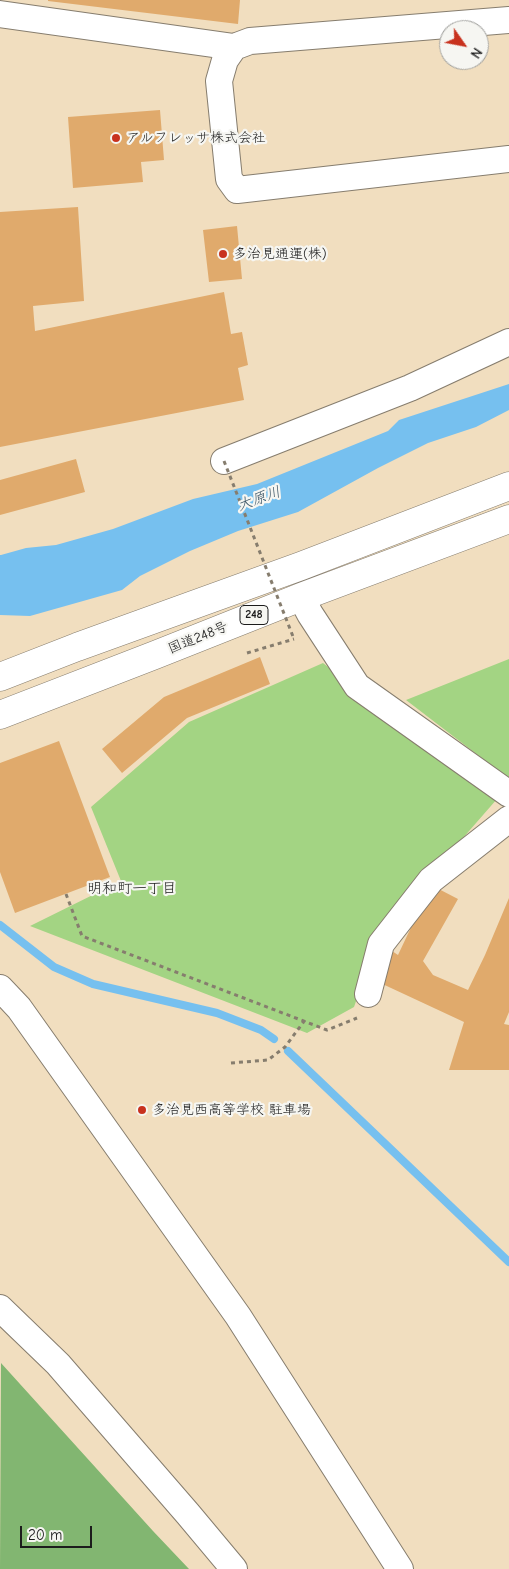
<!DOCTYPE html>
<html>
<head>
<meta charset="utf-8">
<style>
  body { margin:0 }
  #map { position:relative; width:509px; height:1569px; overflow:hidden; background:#f1debf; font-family:"Comic Neue",sans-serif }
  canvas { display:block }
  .north { position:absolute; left:439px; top:20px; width:50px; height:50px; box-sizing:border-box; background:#f6f6f2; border:1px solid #9f9f9c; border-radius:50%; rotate:123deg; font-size:14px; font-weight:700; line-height:20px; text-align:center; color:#1c1c1c }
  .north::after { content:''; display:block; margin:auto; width:18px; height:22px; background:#c8321e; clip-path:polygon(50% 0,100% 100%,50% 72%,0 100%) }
  .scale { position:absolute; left:20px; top:1526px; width:72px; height:22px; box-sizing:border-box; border:2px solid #1c1c1c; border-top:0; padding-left:6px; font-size:15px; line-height:18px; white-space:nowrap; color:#1c1c1c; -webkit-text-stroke:4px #f6f6f2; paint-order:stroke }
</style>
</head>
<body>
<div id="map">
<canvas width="509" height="1569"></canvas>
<div class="north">N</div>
<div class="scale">20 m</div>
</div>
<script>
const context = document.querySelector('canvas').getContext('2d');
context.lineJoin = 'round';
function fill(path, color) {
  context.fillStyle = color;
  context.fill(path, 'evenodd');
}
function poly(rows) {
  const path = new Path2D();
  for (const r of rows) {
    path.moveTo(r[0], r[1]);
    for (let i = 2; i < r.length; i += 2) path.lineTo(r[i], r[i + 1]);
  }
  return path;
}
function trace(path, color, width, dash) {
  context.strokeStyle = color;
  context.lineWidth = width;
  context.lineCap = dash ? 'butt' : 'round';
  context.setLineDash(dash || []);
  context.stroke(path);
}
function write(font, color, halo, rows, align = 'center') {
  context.font = font + ' "Comic Neue","Klee One",sans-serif';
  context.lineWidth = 4.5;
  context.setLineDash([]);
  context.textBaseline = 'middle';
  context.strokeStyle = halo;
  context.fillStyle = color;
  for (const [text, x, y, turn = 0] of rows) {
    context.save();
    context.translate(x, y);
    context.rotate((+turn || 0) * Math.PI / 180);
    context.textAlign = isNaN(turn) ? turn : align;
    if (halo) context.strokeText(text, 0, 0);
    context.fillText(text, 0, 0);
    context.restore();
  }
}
fill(poly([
  [509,659,509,779,406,700],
  [323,663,497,799,380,933,354,1007,307,1033,30,926,121,881,91,807,189,722]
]), '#a3d483');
fill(poly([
  [1,1363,153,1531,189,1569,0,1569]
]), '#82b671');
fill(poly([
  [509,384,509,410,476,427,428,443,378,468,298,512,238,531,190,551,140,576,122,590,30,616,0,615,0,555,1,555,26,548,56,545,113,529,193,499,257,484,388,431,399,420]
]), '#76c0ef');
trace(poly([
  [0,925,54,967,93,984,217,1013,261,1030,274,1039],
  [288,1051,509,1262]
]), '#76c0ef', 8);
fill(poly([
  [48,0,240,0,238,24,48,1],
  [160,110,164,160,141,162,143,182,73,188,68,117],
  [78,207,84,301,33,306,35,331,224,292,231,334,242,332,248,365,238,368,244,400,0,447,0,212],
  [237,226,242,279,209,282,203,230],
  [76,459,85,492,0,515,0,480],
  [260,657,270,684,187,718,122,773,102,749,164,697],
  [59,741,110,877,15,913,0,872,0,763],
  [431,885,458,899,423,961,433,975,468,990,485,955,509,898,509,1012,504,1024,509,1025,509,1070,449,1070,464,1022,376,981,386,947,398,955]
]), '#e0aa6c');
const minor = poly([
  [0,14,234,47],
  [509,20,250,41,234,47,225,60,219,81,229,179,237,190,509,159],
  [224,461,410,388,509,342],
  [301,597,310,614,357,686,509,794],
  [0,988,19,1008,238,1316,400,1569],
  [368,994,381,944,431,880,509,819],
  [0,1308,58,1364,188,1514,234,1569]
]);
const highway = poly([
  [0,677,77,647,301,566,509,486],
  [0,715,155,655,301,597,509,519]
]);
trace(minor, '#867d6e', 28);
trace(highway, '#867d6e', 29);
trace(poly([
  [247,653,294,639],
  [66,894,82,936,327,1030,357,1018],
  [231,1063,268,1060,285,1047,305,1020]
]), '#867d6e', 3, [4, 4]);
trace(minor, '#fff', 26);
trace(highway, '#fff', 28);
trace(poly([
  [224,461,294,639]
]), '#867d6e', 3, [4, 4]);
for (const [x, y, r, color] of [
  [116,138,5,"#c8321e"],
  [223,254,5,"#c8321e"],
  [142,1110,5,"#c8321e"]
]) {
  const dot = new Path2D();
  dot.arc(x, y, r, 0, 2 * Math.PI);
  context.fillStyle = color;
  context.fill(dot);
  trace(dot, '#f6f6f2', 2);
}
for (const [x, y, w] of [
  [254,615,28]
]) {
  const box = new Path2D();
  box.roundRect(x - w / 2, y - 9.5, w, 19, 4);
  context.fillStyle = '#f6f6f2';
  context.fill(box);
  trace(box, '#1c1c1c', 1);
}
write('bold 12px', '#1c1c1c', null, [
  ["248",254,615]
]);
write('14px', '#1c1c1c', '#f6f6f2', [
  ["アルフレッサ株式会社",126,138],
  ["多治見通運(株)",233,254],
  ["多治見西高等学校 駐車場",152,1110]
], 'left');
write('14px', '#1c1c1c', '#f6f6f2', [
  ["国道248号",198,638,-22]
]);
write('italic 15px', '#3c5566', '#f6f6f2', [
  ["大原川",259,499,-20]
]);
write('15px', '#1c1c1c', '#f6f6f2', [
  ["明和町一丁目",132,889]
]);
</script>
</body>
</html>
